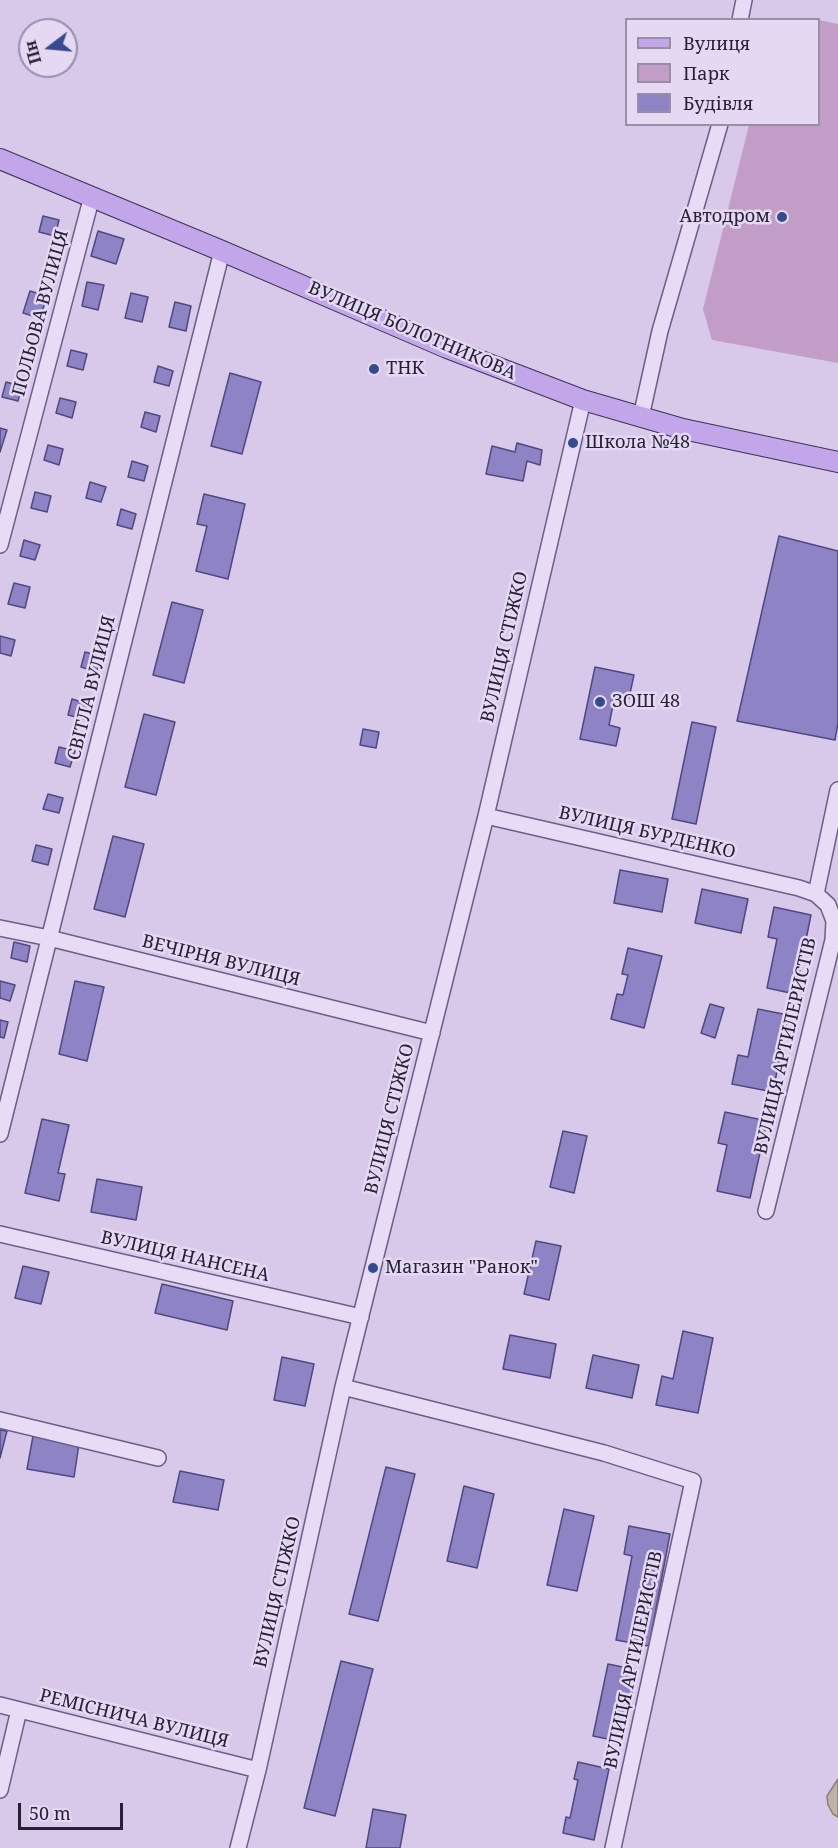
<!DOCTYPE html>
<html>
<head>
<meta charset="utf-8">
<style>
  body { margin:0 }
  #map { position:relative; width:838px; height:1848px; overflow:hidden; background:#d8c9ea; font-family:"Noto Serif",serif }
  canvas { display:block }
  .legend { position:absolute; left:625px; top:18px; width:195px; height:108px; box-sizing:border-box; background:#e4d8f2; border:2px solid #988fa7; margin:0; padding:8px 10px; list-style:none; font-size:18px; color:#262137 }
  .legend li { display:flex; align-items:center; gap:12px; height:30px }
  .legend b { width:30px; border:2px solid #988fa7 }
  .north { position:absolute; left:18px; top:18px; width:60px; height:60px; box-sizing:border-box; background:#e4d8f2; border:2px solid #988fa7; border-radius:50%; rotate:254deg; font-size:16px; font-weight:700; line-height:24px; text-align:center; color:#262137 }
  .north::after { content:''; display:block; margin:auto; width:21px; height:27px; background:#354b8d; clip-path:polygon(50% 0,100% 100%,50% 72%,0 100%) }
  .scale { position:absolute; left:18px; top:1803px; width:105px; height:27px; box-sizing:border-box; border:3px solid #262137; border-top:0; padding-left:8px; font-size:18px; line-height:21px; white-space:nowrap; color:#262137; -webkit-text-stroke:4px #e4d8f2; paint-order:stroke }
</style>
</head>
<body>
<div id="map">
<canvas width="838" height="1848"></canvas>
<ul class="legend">
<li><b style="height:8px;background:#c3a5e9"></b>Вулиця</li>
<li><b style="height:16px;background:#c29dc7"></b>Парк</li>
<li><b style="height:16px;background:#8e83c4"></b>Будівля</li>
</ul>
<div class="north">Пн</div>
<div class="scale">50 m</div>
</div>
<script>
const context = document.querySelector('canvas').getContext('2d');
context.lineJoin = 'round';
function fill(path, color) {
  context.fillStyle = color;
  context.fill(path, 'evenodd');
}
function poly(rows) {
  const path = new Path2D();
  for (const r of rows) {
    path.moveTo(r[0], r[1]);
    for (let i = 2; i < r.length; i += 2) path.lineTo(r[i], r[i + 1]);
  }
  return path;
}
function trace(path, color, width, dash) {
  context.strokeStyle = color;
  context.lineWidth = width;
  context.lineCap = dash ? 'butt' : 'round';
  context.setLineDash(dash || []);
  context.stroke(path);
}
function write(font, color, halo, rows, align = 'center') {
  context.font = font + ' "Noto Serif",serif';
  context.lineWidth = 5;
  context.setLineDash([]);
  context.textBaseline = 'middle';
  context.strokeStyle = halo;
  context.fillStyle = color;
  for (const [text, x, y, turn = 0] of rows) {
    context.save();
    context.translate(x, y);
    context.rotate((+turn || 0) * Math.PI / 180);
    context.textAlign = isNaN(turn) ? turn : align;
    if (halo) context.strokeText(text, 0, 0);
    context.fillText(text, 0, 0);
    context.restore();
  }
}
fill(poly([
  [819,20,838,24,838,363,712,340,703,309,749,125,818,124]
]), '#c29dc7');
const water = poly([
  [838,1779,838,1817,833,1814,828,1805,827,1796,838,1779]
]);
fill(water, '#bfb3a9');
trace(water, '#8d7f70', 1.5);
const building = poly([
  [43,216,59,220,55,236,39,232,43,216],
  [98,231,124,239,116,264,91,256,98,231],
  [87,282,104,285,98,310,82,306,87,282],
  [30,291,47,296,40,318,23,313,30,291],
  [131,293,148,297,142,322,125,318,131,293],
  [175,302,191,306,186,331,169,327,175,302],
  [71,350,87,354,83,370,67,366,71,350],
  [158,366,173,371,169,386,154,382,158,366],
  [230,373,261,382,242,454,211,446,230,373],
  [6,382,22,386,18,401,2,397,6,382],
  [60,398,76,402,72,418,56,413,60,398],
  [145,412,160,416,156,432,141,427,145,412],
  [0,428,7,430,0,452,0,428],
  [517,443,542,450,540,465,527,461,523,481,486,474,492,446,515,452,517,443],
  [48,445,63,449,59,465,44,460,48,445],
  [132,461,148,466,144,481,128,477,132,461],
  [90,482,106,487,101,502,86,498,90,482],
  [35,492,51,496,47,512,31,508,35,492],
  [204,494,245,504,228,579,196,571,207,526,197,524,204,494],
  [121,509,136,514,132,529,117,525,121,509],
  [779,536,838,551,838,723,835,740,737,721,779,536],
  [24,540,40,545,35,560,20,556,24,540],
  [14,583,30,587,25,608,8,604,14,583],
  [172,602,203,610,184,683,153,675,172,602],
  [0,636,15,640,11,656,0,653,0,636],
  [85,652,101,656,97,672,81,667,85,652],
  [595,667,634,675,629,698,615,695,609,725,620,728,616,746,580,739,595,667],
  [72,699,88,704,84,719,68,715,72,699],
  [144,714,175,722,156,795,125,787,144,714],
  [692,722,716,727,696,824,672,819,692,722],
  [363,729,379,732,376,748,360,745,363,729],
  [59,747,75,751,70,767,55,763,59,747],
  [48,794,63,798,59,813,43,809,48,794],
  [113,836,144,844,125,917,94,909,113,836],
  [36,845,52,849,48,865,32,861,36,845],
  [620,870,668,879,662,912,614,903,620,870],
  [702,889,748,899,741,933,695,923,702,889],
  [774,907,811,915,795,994,767,988,777,939,768,937,774,907],
  [14,942,30,946,27,962,11,958,14,942],
  [628,948,662,956,644,1028,611,1019,617,994,623,995,628,975,622,974,628,948],
  [0,981,15,985,10,1001,0,998,0,981],
  [75,981,104,987,87,1061,59,1054,75,981],
  [710,1004,724,1008,715,1038,701,1033,710,1004],
  [758,1009,788,1015,773,1092,732,1084,738,1055,748,1057,758,1009],
  [0,1020,8,1022,4,1038,0,1037,0,1020],
  [725,1112,767,1121,750,1198,717,1191,727,1145,718,1143,725,1112],
  [42,1119,69,1125,58,1173,65,1174,59,1201,25,1193,42,1119],
  [563,1131,587,1136,574,1193,550,1187,563,1131],
  [97,1179,142,1187,136,1220,91,1212,97,1179],
  [536,1241,561,1246,549,1300,524,1294,536,1241],
  [23,1266,49,1272,41,1304,15,1298,23,1266],
  [162,1284,233,1301,227,1330,155,1313,162,1284],
  [683,1331,713,1338,698,1413,656,1405,662,1376,673,1379,683,1331],
  [510,1335,556,1344,550,1378,503,1369,510,1335],
  [593,1355,639,1365,632,1398,586,1388,593,1355],
  [282,1357,314,1364,305,1406,274,1400,282,1357],
  [0,1430,7,1431,0,1458,0,1430],
  [33,1436,79,1444,74,1477,27,1469,33,1436],
  [386,1467,415,1474,378,1621,349,1614,386,1467],
  [180,1471,224,1480,218,1510,173,1502,180,1471],
  [464,1486,494,1494,477,1568,447,1561,464,1486],
  [564,1509,594,1516,577,1591,547,1585,564,1509],
  [629,1526,670,1534,649,1646,616,1640,632,1556,624,1554,629,1526],
  [341,1661,373,1669,335,1816,304,1808,341,1661],
  [608,1664,637,1670,622,1742,593,1736,608,1664],
  [578,1762,609,1769,594,1840,563,1833,566,1817,570,1818,578,1780,574,1779,578,1762],
  [373,1809,406,1815,400,1848,366,1848,373,1809]
]);
fill(building, '#8e83c4');
trace(building, '#514881', 1.5);
const minor = poly([
  [740,20,744,0],
  [641,417,660,331,720,124],
  [0,545,92,196],
  [486,816,799,888,816,894,828,905,834,921,833,940,766,1211],
  [816,894,838,790],
  [0,928,49,938,432,1033],
  [0,1134,222,251],
  [0,1234,361,1317],
  [343,1387,604,1453,693,1481,613,1848],
  [0,1420,158,1458],
  [0,1705,258,1770],
  [0,1790,19,1710],
  [238,1848,258,1770,343,1387,486,816,583,400]
]);
const major = poly([
  [0,159,222,251,447,348,583,400,683,429,838,462]
]);
trace(minor, '#6a5f85', 18);
trace(major, '#3a3353', 22);
trace(minor, '#e7dbf6', 15);
trace(major, '#c3a5e9', 20);
for (const [x, y, r, color] of [
  [782,217,6,"#354b8d"],
  [374,369,6,"#354b8d"],
  [573,443,6,"#354b8d"],
  [600,702,6,"#354b8d"],
  [373,1268,6,"#354b8d"]
]) {
  const dot = new Path2D();
  dot.arc(x, y, r, 0, 2 * Math.PI);
  context.fillStyle = color;
  context.fill(dot);
  trace(dot, '#e4d8f2', 2);
}
write('18px', '#262137', '#e4d8f2', [
  ["Автодром",770,217,"right"],
  ["ТНК",386,369],
  ["Школа №48",585,443],
  ["ЗОШ 48",612,702],
  ["Магазин \"Ранок\"",385,1268]
], 'left');
write('18px', '#262137', '#e4d8f2', [
  ["ПОЛЬОВА ВУЛИЦЯ",41,313,-75],
  ["ВУЛИЦЯ БОЛОТНИКОВА",412,331,23],
  ["ВУЛИЦЯ СТІЖКО",505,647,-77],
  ["СВІТЛА ВУЛИЦЯ",92,688,-76],
  ["ВУЛИЦЯ БУРДЕНКО",647,833,13],
  ["ВЕЧІРНЯ ВУЛИЦЯ",221,961,14],
  ["ВУЛИЦЯ АРТИЛЕРИСТІВ",786,1046,-77],
  ["ВУЛИЦЯ СТІЖКО",390,1119,-76],
  ["ВУЛИЦЯ НАНСЕНА",185,1257,13],
  ["ВУЛИЦЯ СТІЖКО",278,1592,-77],
  ["ВУЛИЦЯ АРТИЛЕРИСТІВ",634,1660,-78],
  ["РЕМІСНИЧА ВУЛИЦЯ",134,1719,14]
]);
</script>
</body>
</html>
